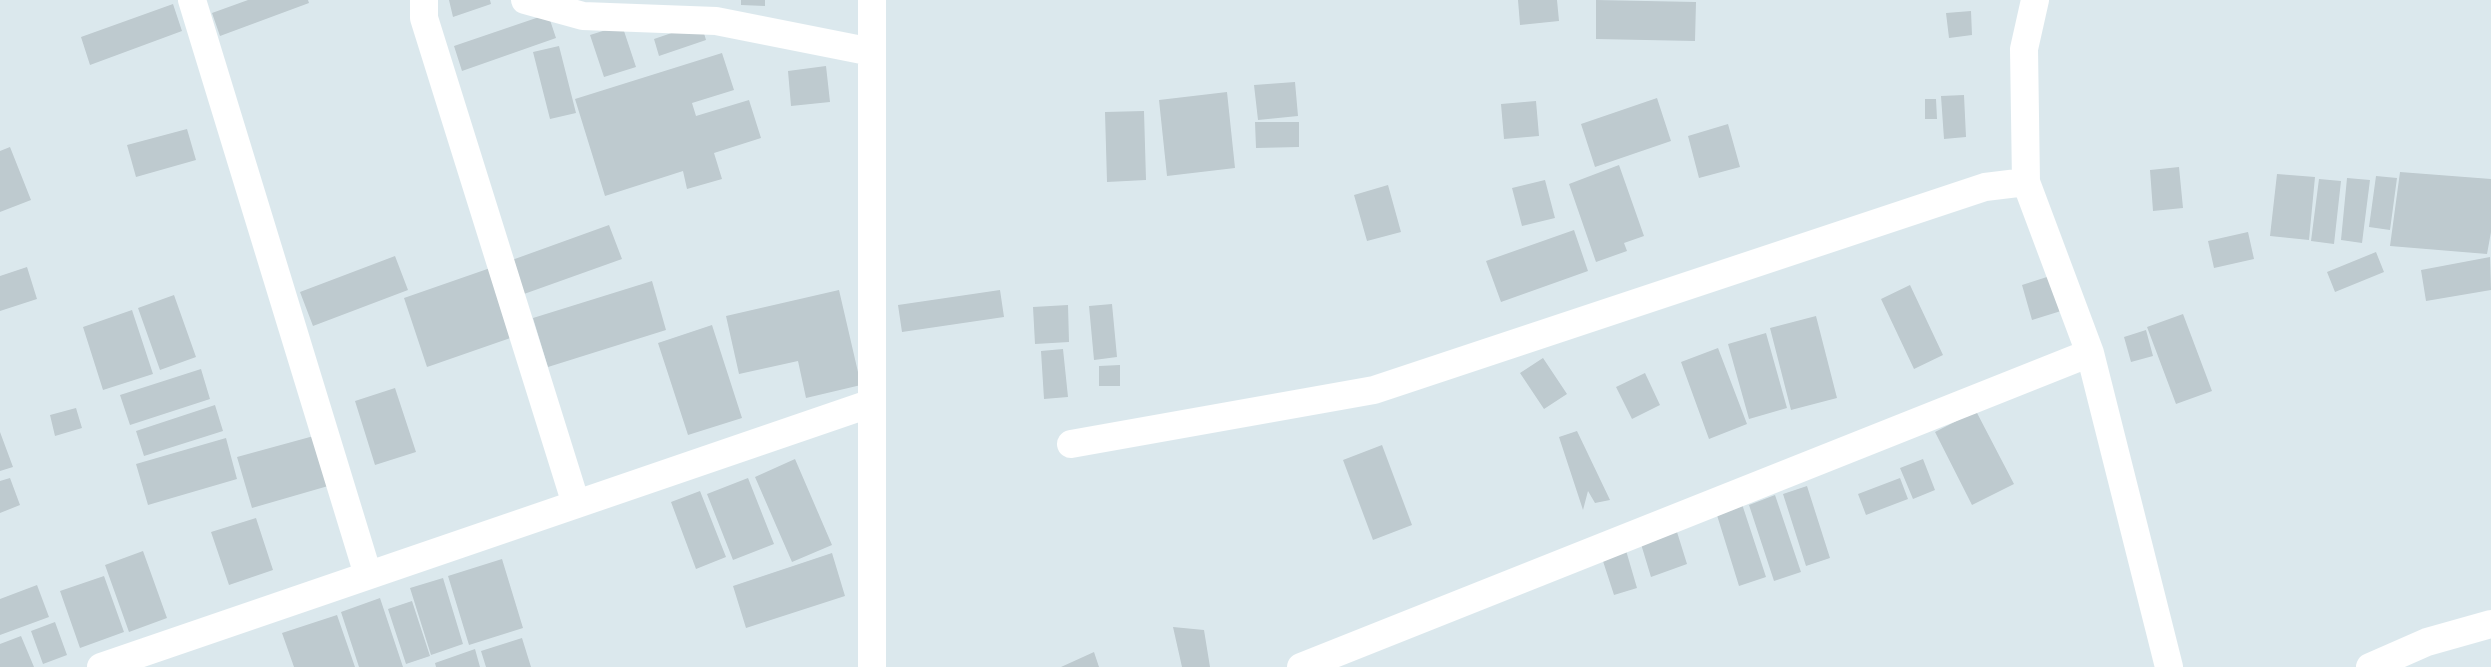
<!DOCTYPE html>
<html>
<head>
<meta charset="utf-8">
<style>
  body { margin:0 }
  canvas { display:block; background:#dbe8ed }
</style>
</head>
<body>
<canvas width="2491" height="667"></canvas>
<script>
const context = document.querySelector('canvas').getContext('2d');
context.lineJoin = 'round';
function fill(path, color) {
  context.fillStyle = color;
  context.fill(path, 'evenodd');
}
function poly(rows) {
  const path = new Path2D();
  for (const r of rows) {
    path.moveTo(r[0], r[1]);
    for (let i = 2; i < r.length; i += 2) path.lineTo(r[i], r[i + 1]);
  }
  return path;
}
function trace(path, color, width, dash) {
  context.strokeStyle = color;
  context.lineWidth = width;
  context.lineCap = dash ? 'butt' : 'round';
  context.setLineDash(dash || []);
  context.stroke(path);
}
fill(poly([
  [248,0,308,0,309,3,220,36,212,13],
  [449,0,490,0,491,4,453,17],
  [741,0,765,0,765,6,741,5],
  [1518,0,1557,0,1559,21,1520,25],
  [1596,0,1696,2,1695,41,1596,39],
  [173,4,182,31,90,65,81,37],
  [1971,11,1972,35,1949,38,1946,13],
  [548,14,556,38,462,71,454,46],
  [701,23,706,40,659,56,654,39],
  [622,25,636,67,604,77,590,35],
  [559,46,576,113,550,119,533,52],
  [722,53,734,90,692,103,696,116,749,100,761,138,714,153,722,179,687,189,683,171,605,196,575,99],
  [826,66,830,102,791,106,788,71],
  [1295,82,1298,116,1258,120,1254,85],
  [1227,92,1235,168,1167,176,1159,100],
  [1964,95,1966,137,1944,139,1941,96],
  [1657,98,1671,141,1595,167,1581,124],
  [1925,99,1936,99,1937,119,1925,119],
  [1536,101,1539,136,1504,139,1501,104],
  [1144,111,1146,180,1107,182,1105,112],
  [1255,122,1299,122,1299,147,1256,148],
  [1728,124,1740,167,1699,178,1688,136],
  [187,129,196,160,136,177,127,145],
  [10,147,31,200,0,212,0,151],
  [1619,165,1644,236,1624,243,1627,251,1596,262,1569,184],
  [2179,167,2183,208,2153,211,2150,170],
  [2400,172,2491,179,2491,232,2487,254,2390,246],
  [2277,174,2315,177,2309,240,2270,236],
  [2376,176,2397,178,2390,230,2369,227],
  [2347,178,2370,180,2362,243,2341,240],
  [2319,179,2341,181,2334,244,2311,241],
  [1545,180,1555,218,1522,226,1512,188],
  [1388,185,1401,232,1367,241,1354,195],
  [609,225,622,259,524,294,512,260],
  [1574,230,1588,271,1501,302,1486,261],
  [2248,232,2254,259,2214,268,2208,241],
  [2376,252,2384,272,2335,292,2327,272],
  [395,256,408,290,313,326,300,292],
  [2490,257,2491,290,2426,301,2421,270],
  [496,266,519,335,427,367,404,298],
  [27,267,37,299,0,311,0,276],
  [2050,276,2061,311,2032,320,2022,285],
  [652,281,666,330,548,367,533,318],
  [1910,285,1943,355,1914,369,1881,299],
  [839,290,861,385,806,398,798,361,739,374,726,316],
  [1000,290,1004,317,902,332,898,305],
  [174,295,196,357,160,370,138,308],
  [1112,304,1117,357,1094,360,1089,306],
  [1068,305,1069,342,1035,344,1033,307],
  [132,310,153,374,103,390,83,327],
  [2183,314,2212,391,2176,404,2147,327],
  [1816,316,1837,398,1791,410,1770,328],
  [712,325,742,418,688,435,658,343],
  [2146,330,2153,356,2131,362,2124,337],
  [1766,333,1787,408,1749,419,1728,344],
  [1718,348,1747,424,1709,439,1681,362],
  [1063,349,1068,397,1044,399,1041,351],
  [1543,358,1567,394,1544,409,1520,373],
  [1120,365,1120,386,1099,386,1099,366],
  [201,369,210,399,130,425,120,395],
  [1645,373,1660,405,1632,419,1616,387],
  [395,388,416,452,375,465,355,401],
  [215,405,223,431,144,456,136,431],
  [76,408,82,428,55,436,50,415],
  [1976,411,2014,484,1972,505,1935,432],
  [1577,431,1610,500,1595,503,1588,491,1583,510,1559,437],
  [0,432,13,467,0,471],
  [321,434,335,484,252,508,237,457],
  [226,438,237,479,148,505,136,464],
  [1382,445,1412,525,1373,540,1343,460],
  [795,459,832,545,792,562,755,477],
  [1923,459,1935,490,1913,499,1900,468],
  [10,478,20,505,0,513,0,481],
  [748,478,774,544,733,560,707,494],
  [1900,478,1908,499,1866,515,1858,494],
  [1807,486,1830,558,1806,566,1783,494],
  [700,491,726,557,696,569,671,502],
  [1775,495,1801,572,1774,581,1749,505],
  [1742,504,1766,577,1739,586,1716,512],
  [256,518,273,570,229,585,211,532],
  [1677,532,1687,564,1651,577,1641,544],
  [1625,547,1637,588,1614,595,1601,555],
  [143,551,167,618,129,632,105,565],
  [832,553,845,596,746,628,733,586],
  [502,559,523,628,469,645,448,576],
  [104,576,124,632,80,648,60,591],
  [443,578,463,644,431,655,410,588],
  [37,585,49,617,0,635,0,599],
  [380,598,403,667,359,667,341,612],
  [412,601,430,656,406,664,388,609],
  [337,615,355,667,294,667,282,633],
  [55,622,67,655,43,664,31,631],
  [1173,627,1204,630,1210,667,1182,667],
  [21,636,34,667,0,667,0,644],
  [522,638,531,667,486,667,481,651],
  [475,649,480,667,436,667,435,663],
  [1094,652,1099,667,1061,667]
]), '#becacf');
trace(poly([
  [192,0,368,575],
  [424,0,424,18,576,504],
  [525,0,583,16,716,21,872,52],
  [872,0,872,667],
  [2035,0,2024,49,2026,182,2090,353,2169,667],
  [1071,444,1374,390,1985,187,2026,182],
  [101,667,872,403],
  [1301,667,2090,353],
  [2370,667,2427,642,2491,624]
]), '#fff', 28);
</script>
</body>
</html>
